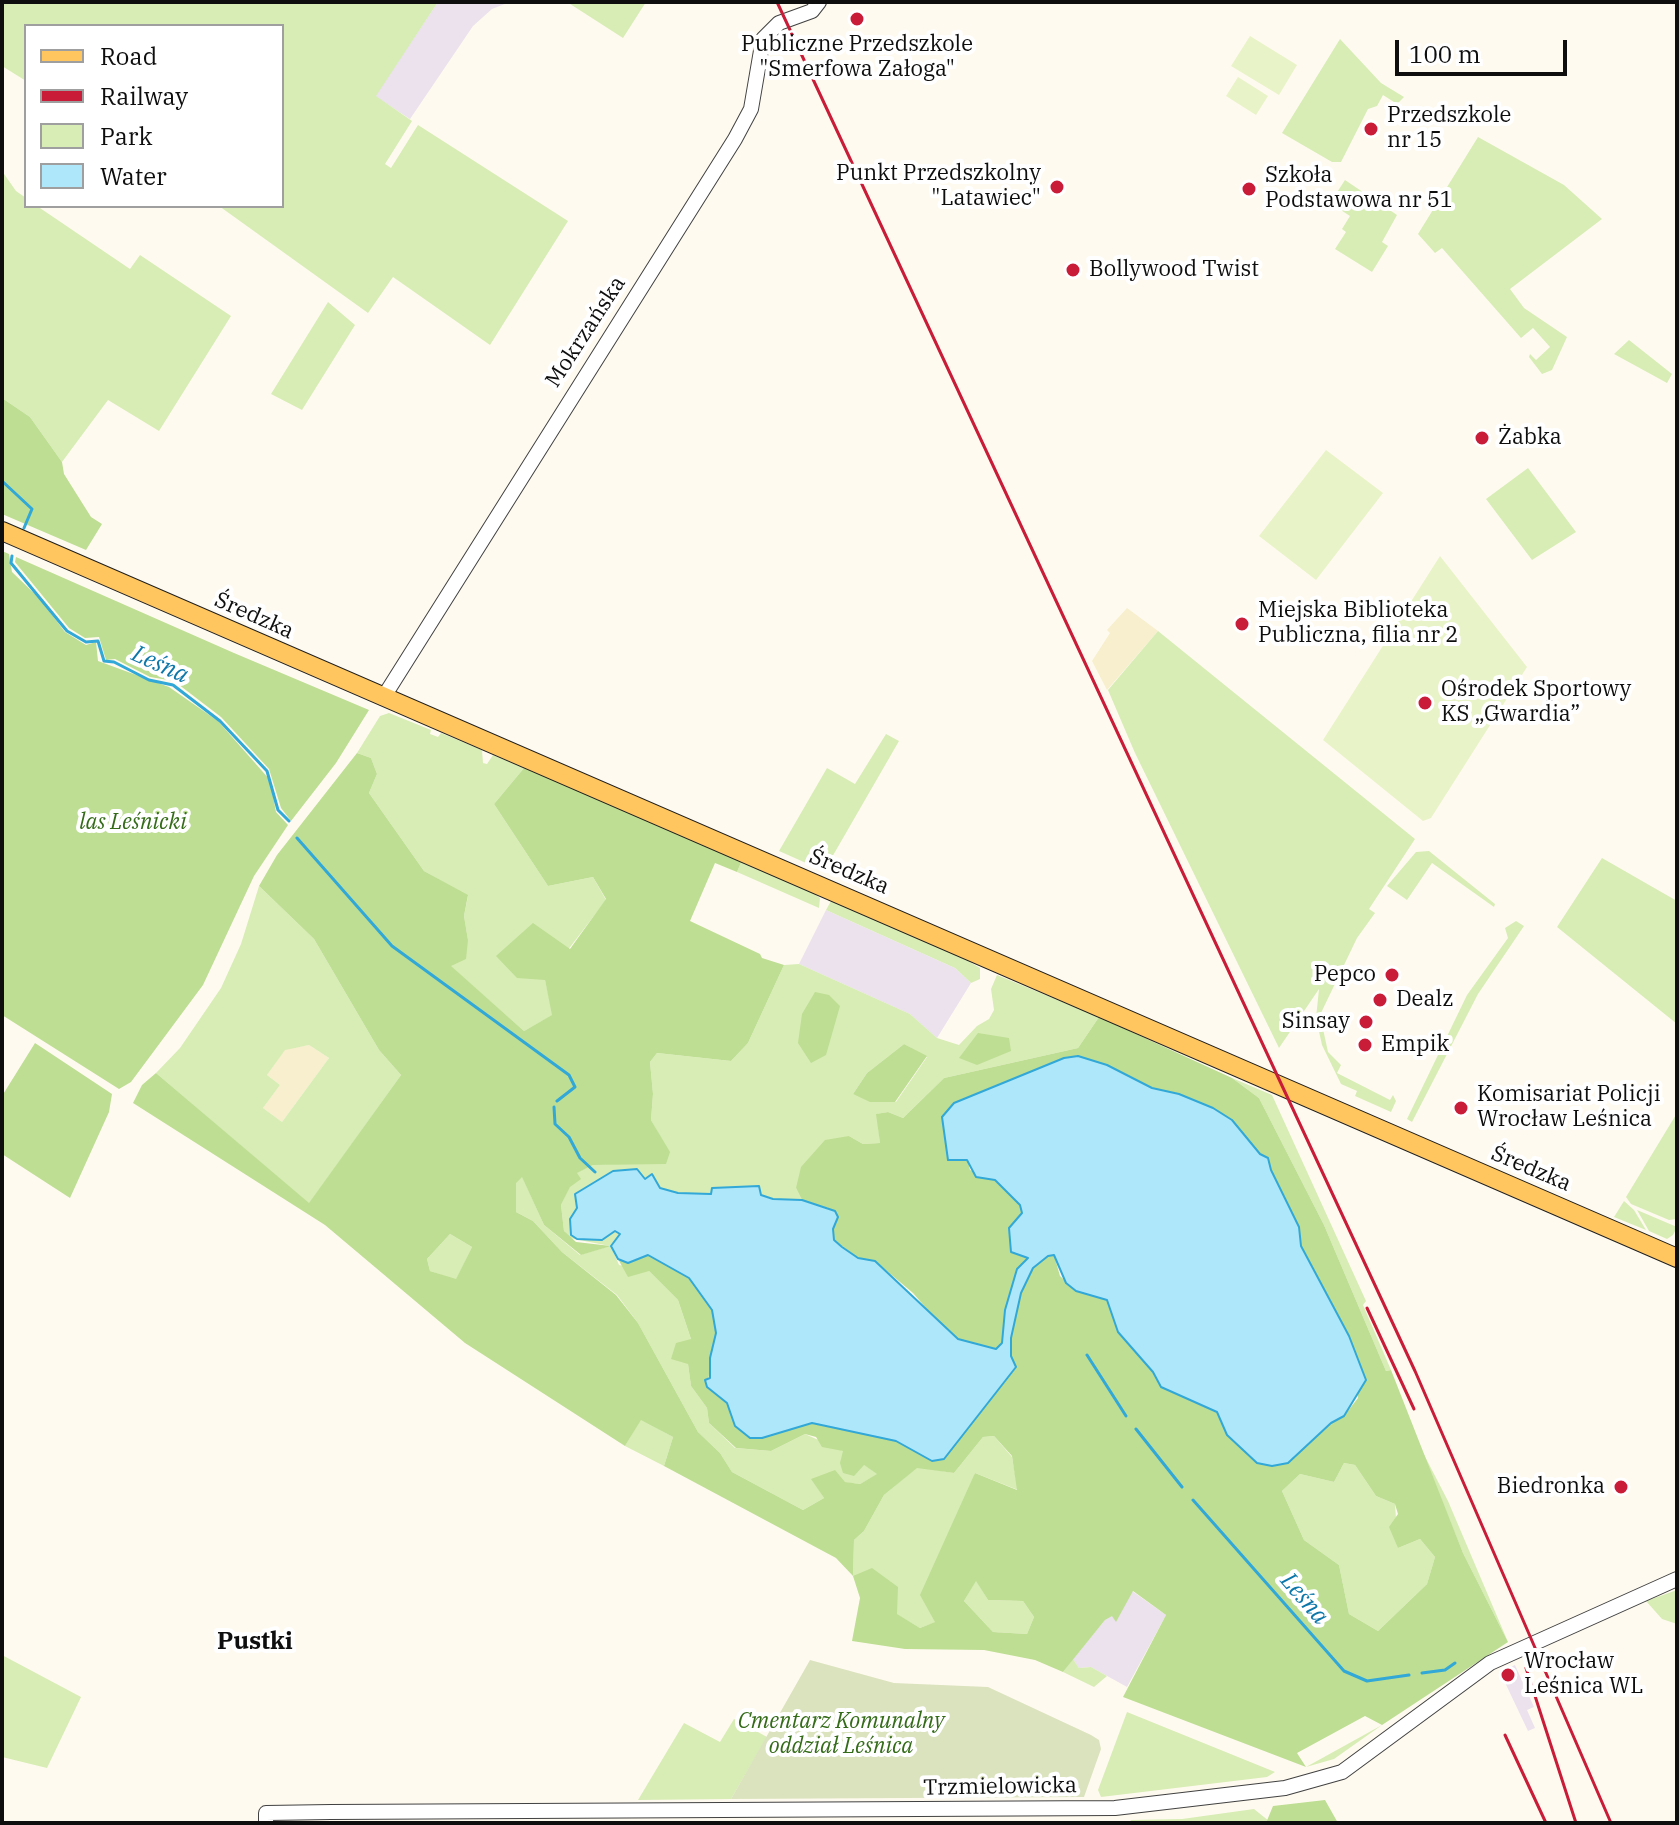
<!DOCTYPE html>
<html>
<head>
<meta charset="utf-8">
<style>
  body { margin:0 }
  #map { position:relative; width:1679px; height:1825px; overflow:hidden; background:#fffaef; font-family:"IBM Plex Serif",serif }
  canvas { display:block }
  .frame { position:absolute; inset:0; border:4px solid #0e0e0e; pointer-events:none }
  .legend { position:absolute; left:24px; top:24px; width:260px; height:184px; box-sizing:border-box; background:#fff; border:2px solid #9f9f9f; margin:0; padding:10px 14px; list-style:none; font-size:24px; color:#0e0e0e }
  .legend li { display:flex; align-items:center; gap:16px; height:40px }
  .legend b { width:40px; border:2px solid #9f9f9f }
  .scale { position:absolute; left:1395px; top:40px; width:172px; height:36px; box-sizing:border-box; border:4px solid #0e0e0e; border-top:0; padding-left:10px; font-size:24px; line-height:28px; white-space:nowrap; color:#0e0e0e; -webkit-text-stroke:6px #fff; paint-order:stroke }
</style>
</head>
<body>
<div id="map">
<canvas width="1679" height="1825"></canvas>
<div class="frame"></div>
<ul class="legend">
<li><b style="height:10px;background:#ffc55f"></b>Road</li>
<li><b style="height:10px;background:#c81c38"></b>Railway</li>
<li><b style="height:22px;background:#d8edb5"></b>Park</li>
<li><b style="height:22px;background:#afe7fa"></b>Water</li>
</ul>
<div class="scale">100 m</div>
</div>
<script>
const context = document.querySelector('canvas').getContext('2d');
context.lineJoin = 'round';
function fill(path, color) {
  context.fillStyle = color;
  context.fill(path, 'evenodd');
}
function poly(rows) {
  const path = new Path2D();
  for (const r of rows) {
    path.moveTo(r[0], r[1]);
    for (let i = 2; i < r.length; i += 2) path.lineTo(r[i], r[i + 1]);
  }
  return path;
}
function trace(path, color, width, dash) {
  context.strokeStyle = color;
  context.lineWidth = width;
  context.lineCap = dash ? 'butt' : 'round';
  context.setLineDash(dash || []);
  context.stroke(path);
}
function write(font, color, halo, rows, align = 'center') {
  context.font = font + ' "IBM Plex Serif",serif';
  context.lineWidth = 8;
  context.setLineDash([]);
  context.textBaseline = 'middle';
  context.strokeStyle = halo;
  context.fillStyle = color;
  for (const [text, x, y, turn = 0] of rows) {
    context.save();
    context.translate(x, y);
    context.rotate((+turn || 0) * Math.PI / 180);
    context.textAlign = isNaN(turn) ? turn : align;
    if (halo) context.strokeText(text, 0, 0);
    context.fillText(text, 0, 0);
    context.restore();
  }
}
fill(poly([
  [438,2,510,2,492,9,473,26,410,119,375,96],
  [826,910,955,968,971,983,937,1038,910,1014,799,964],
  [1132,1591,1166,1615,1127,1687,1091,1667,1079,1668,1073,1659,1105,1620,1112,1615,1116,1621],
  [1515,1665,1534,1707,1527,1710,1535,1728,1528,1731,1500,1672]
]), '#ebe2ed');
fill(poly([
  [1127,608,1158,631,1107,690,1092,661,1110,633,1107,630],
  [309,1045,329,1058,282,1122,263,1108,280,1085,267,1075,285,1049]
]), '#f7efcd');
fill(poly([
  [2,2,438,2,376,96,412,121,385,164,391,168,418,125,568,221,490,345,393,277,368,313,219,206,282,206,282,26,26,26,26,81,2,66],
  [567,2,646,2,623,38],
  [1340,39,1381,83,1404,97,1397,104,1383,95,1377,106,1368,109,1341,162,1332,162,1282,133],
  [1478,137,1564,185,1602,219,1510,289,1524,308,1567,337,1552,370,1542,374,1529,357,1530,354,1536,360,1550,347,1533,328,1521,338,1442,248,1435,253,1418,234],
  [2,171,16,191,26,198,26,206,37,206,130,269,140,255,231,316,159,431,108,400,62,462,30,417,2,398],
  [1345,180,1397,215,1382,242,1388,246,1372,272,1335,249,1346,232,1342,229,1350,216,1330,203],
  [328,302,355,325,302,410,271,394],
  [1629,340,1672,374,1667,383,1614,354],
  [1528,468,1576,532,1532,560,1486,499],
  [1158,631,1415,839,1369,909,1375,913,1357,938,1320,1015,1328,1052,1341,1065,1337,1073,1390,1100,1393,1095,1396,1101,1391,1112,1355,1096,1357,1091,1341,1084,1322,1045,1316,1018,1319,989,1279,1048,1135,753,1108,690],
  [389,713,431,730,430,734,438,737,441,733,482,750,483,763,487,764,493,755,524,768,494,804,548,886,593,877,606,900,545,980,553,1015,524,1031,450,966,468,940,464,916,468,896,424,871,369,793,377,774,371,758,357,753,380,716],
  [886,734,899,741,824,871,779,851,827,768,855,784],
  [1429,851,1495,904,1494,907,1432,863,1407,900,1387,886,1416,852],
  [1602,858,1677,901,1677,1024,1557,927],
  [742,860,813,893,820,898,819,908,737,872],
  [259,886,314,939,379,1050,401,1075,309,1204,156,1073,180,1048,221,988,241,944],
  [309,1045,329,1058,282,1122,263,1108,280,1085,267,1075,285,1050],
  [831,901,963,958,980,968,980,979,971,983,955,968,826,910],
  [1516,921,1524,926,1478,994,1412,1122,1407,1119,1467,995,1508,938,1505,928],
  [799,964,910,1014,937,1038,959,1045,977,1026,989,1019,994,1010,991,989,997,975,1099,1017,1078,1048,944,1078,903,1118,888,1112,877,1114,880,1143,863,1144,849,1136,796,1188,802,1200,773,1199,744,1189,713,1188,711,1194,678,1193,660,1188,651,1174,645,1180,630,1172,613,1171,575,1194,577,1208,620,1234,611,1246,619,1265,649,1271,678,1300,691,1339,688,1364,691,1386,707,1408,709,1423,735,1448,771,1451,805,1434,843,1451,878,1474,860,1484,812,1479,824,1498,803,1510,732,1472,720,1453,698,1432,638,1323,617,1295,562,1252,533,1221,516,1212,516,1182,522,1176,544,1225,580,1255,610,1246,569,1238,564,1231,561,1205,576,1173,593,1165,639,1163,669,1152,651,1120,653,1094,650,1062,657,1053,731,1061,748,1043,784,965],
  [904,1044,927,1057,896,1102,853,1094,867,1073],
  [1232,1078,1272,1095,1366,1301,1363,1305,1391,1370,1386,1371,1324,1225,1259,1098],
  [1677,1113,1677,1219,1669,1220,1631,1204,1626,1197],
  [1624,1201,1634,1210,1646,1230,1614,1217],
  [1637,1210,1677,1227,1673,1235,1667,1239,1649,1231],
  [450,1234,472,1247,456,1280,430,1271,427,1259],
  [641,1419,673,1437,664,1466,625,1446],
  [994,1436,1012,1457,1018,1490,975,1473,936,1622,920,1628,896,1614,853,1576,854,1540,864,1531,884,1495,917,1467,954,1473,983,1437],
  [1418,1443,1448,1501,1508,1642,1463,1553],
  [1344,1463,1355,1465,1376,1496,1395,1504,1398,1548,1420,1539,1435,1557,1427,1584,1378,1631,1349,1614,1339,1565,1304,1540,1282,1491,1300,1474,1334,1482],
  [976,1580,988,1600,1023,1601,1034,1617,1027,1634,993,1632,964,1601],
  [1677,1590,1677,1624,1662,1619,1646,1601],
  [2,1655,81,1697,47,1768,2,1757],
  [1073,1659,1079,1668,1091,1667,1107,1676,1094,1687,1063,1672],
  [1127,1712,1275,1772,1267,1777,1101,1797,1098,1790],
  [734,1719,767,1737,731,1799,638,1800,684,1723,720,1742],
  [1382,1725,1334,1759,1306,1767],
  [1254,1809,1269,1821,1129,1823,1131,1820,1182,1819]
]), '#d8edb5');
fill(poly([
  [2,398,30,417,62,462,64,474,91,517,102,524,86,550,2,514],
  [2,551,9,554,12,572,40,599,65,632,86,645,96,642,98,661,169,687,218,721,270,780,276,812,288,825,254,876,203,985,131,1082,119,1089,2,1015],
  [16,557,234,653,369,710,336,763,291,821,281,808,269,769,221,717,174,681,150,677,115,659,106,660,99,637,85,638,69,628,15,562],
  [357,753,371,758,377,774,369,793,424,871,468,895,464,916,468,940,466,959,451,966,524,1031,552,1015,545,980,517,978,496,956,533,923,570,949,606,899,593,877,548,886,494,804,524,768,742,860,737,872,715,863,690,921,760,954,762,958,784,965,748,1043,731,1061,657,1053,650,1062,653,1094,651,1120,670,1152,666,1164,593,1165,577,1173,581,1179,570,1187,561,1205,564,1231,576,1242,611,1246,581,1255,544,1225,522,1177,516,1183,516,1212,533,1221,562,1252,616,1295,638,1323,698,1432,720,1453,732,1472,803,1510,824,1498,811,1479,835,1470,845,1482,860,1484,877,1474,864,1465,854,1476,843,1473,840,1463,843,1451,822,1447,816,1437,805,1434,771,1451,736,1448,709,1423,707,1408,691,1386,688,1364,671,1359,676,1343,691,1339,678,1300,649,1271,628,1277,618,1259,628,1263,648,1255,689,1277,712,1310,716,1333,707,1387,727,1403,735,1426,762,1438,812,1423,896,1441,932,1461,944,1459,1016,1368,1011,1356,1011,1338,1021,1293,1033,1268,1048,1256,1054,1255,1060,1276,1076,1291,1107,1300,1118,1333,1153,1372,1161,1387,1217,1412,1227,1435,1288,1463,1332,1423,1344,1416,1358,1398,1349,1336,1301,1246,1299,1227,1271,1170,1268,1158,1260,1154,1232,1120,1213,1108,1179,1094,1152,1089,1107,1065,1064,1058,954,1103,970,1170,994,1180,1020,1205,1022,1213,1009,1229,1011,1251,1028,1258,1005,1310,1002,1343,996,1350,958,1339,945,1330,913,1293,875,1261,858,1258,834,1240,833,1229,837,1222,828,1208,802,1200,796,1188,801,1167,825,1140,849,1136,863,1144,880,1143,876,1114,888,1112,903,1118,944,1078,1078,1048,1099,1017,1232,1078,1259,1098,1324,1225,1386,1371,1391,1370,1463,1553,1508,1642,1382,1725,1365,1716,1297,1753,1306,1767,1123,1697,1166,1615,1133,1591,1116,1622,1112,1616,1105,1620,1063,1672,1035,1660,984,1650,905,1649,852,1641,860,1598,853,1576,836,1558,664,1466,673,1437,641,1420,625,1446,465,1343,325,1225,133,1103,142,1085,156,1073,309,1203,401,1075,379,1050,314,939,259,886,277,855],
  [450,1234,472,1247,456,1279,430,1271,427,1259],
  [994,1436,1012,1456,1017,1490,975,1473,920,1595,935,1622,920,1628,897,1614,898,1587,872,1568,853,1576,854,1540,864,1531,884,1495,917,1468,954,1473,983,1437],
  [1344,1463,1355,1465,1376,1496,1395,1504,1398,1514,1389,1527,1398,1548,1420,1539,1435,1557,1427,1584,1378,1631,1349,1614,1339,1565,1304,1540,1282,1491,1300,1474,1334,1482],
  [976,1581,988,1600,1023,1601,1034,1617,1027,1634,993,1632,964,1601],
  [815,992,829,995,840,1006,826,1055,811,1063,798,1043,802,1014],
  [978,1033,1009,1038,1011,1051,977,1065,959,1058],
  [35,1043,112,1094,109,1112,70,1198,2,1154,2,1096],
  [904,1044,927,1056,895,1102,870,1102,853,1094,867,1073],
  [1325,1800,1338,1823,1266,1823,1273,1806]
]), '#bede93');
fill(poly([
  [810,1660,894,1683,988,1687,1091,1735,1099,1740,1101,1749,1084,1797,731,1799]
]), '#dbe3be');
fill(poly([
  [1250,36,1297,65,1279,95,1231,66],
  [1238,77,1268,96,1256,115,1226,96],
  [1326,450,1383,493,1316,580,1259,536],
  [1440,556,1527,667,1431,818,1423,821,1323,740]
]), '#e9f3c8');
const water = poly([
  [1078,1056,1107,1065,1152,1088,1179,1094,1213,1108,1232,1120,1260,1154,1268,1158,1271,1170,1299,1227,1301,1246,1349,1336,1366,1380,1344,1416,1331,1423,1288,1463,1272,1466,1257,1463,1227,1435,1217,1412,1161,1387,1153,1372,1118,1332,1107,1300,1076,1291,1066,1283,1054,1255,1048,1256,1033,1268,1021,1293,1011,1338,1011,1356,1016,1367,944,1459,932,1461,896,1441,812,1423,762,1438,750,1438,735,1426,727,1403,707,1387,705,1380,710,1378,710,1358,716,1333,712,1310,689,1278,648,1255,628,1263,618,1259,611,1246,620,1234,615,1231,602,1240,577,1239,571,1235,570,1219,577,1208,575,1194,613,1171,637,1169,645,1179,652,1174,660,1188,678,1193,711,1194,712,1188,759,1186,761,1195,773,1199,802,1200,835,1211,838,1217,833,1229,834,1240,842,1247,858,1258,875,1261,958,1339,996,1349,1002,1343,1005,1310,1017,1269,1028,1258,1011,1252,1009,1228,1022,1213,1020,1205,995,1180,976,1177,967,1160,948,1160,942,1117,954,1103,1064,1058,1078,1056]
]);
fill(water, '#afe7fa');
trace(water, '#31a8d7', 2);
trace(poly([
  [2,481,32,509,24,528],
  [12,556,11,563,67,631,86,642,98,641,104,661,114,662,149,680,173,685,220,721,267,771,278,810,289,821],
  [297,838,392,946,569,1075,575,1087,557,1101],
  [554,1107,555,1124,569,1137,580,1158,595,1172],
  [1087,1355,1126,1416],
  [1136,1429,1182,1487],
  [1193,1500,1344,1671,1367,1681,1409,1675],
  [1422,1673,1445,1670,1455,1663]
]), '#31a8d7', 3);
const minor = poly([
  [383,698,735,139,751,109,763,39,779,23,812,11,819,2],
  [266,1823,266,1813,331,1812,1115,1808,1285,1788,1342,1772,1490,1663,1677,1579]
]);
const major = poly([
  [2,531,1677,1258]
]);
trace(minor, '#414141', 16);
trace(major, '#1f1f1f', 20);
trace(minor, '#fff', 14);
trace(major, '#ffc55f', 18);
trace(poly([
  [777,2,1415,1371,1611,1823],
  [1367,1308,1414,1409],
  [1526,1668,1576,1823],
  [1505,1735,1546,1823]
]), '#c81c38', 3);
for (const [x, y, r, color] of [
  [857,19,8,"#c81c38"],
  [1371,129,8,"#c81c38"],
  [1057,187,8,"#c81c38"],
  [1249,189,8,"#c81c38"],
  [1073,270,8,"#c81c38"],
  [1482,438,8,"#c81c38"],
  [1242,624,8,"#c81c38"],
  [1425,703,8,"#c81c38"],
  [1392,975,8,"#c81c38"],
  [1380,1000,8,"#c81c38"],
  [1366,1022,8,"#c81c38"],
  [1365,1045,8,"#c81c38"],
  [1461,1108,8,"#c81c38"],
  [1621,1487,8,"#c81c38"],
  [1508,1675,8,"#c81c38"]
]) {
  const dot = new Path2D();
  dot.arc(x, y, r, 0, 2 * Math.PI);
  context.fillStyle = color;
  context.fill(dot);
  trace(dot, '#fff', 3);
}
write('22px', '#0e0e0e', '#fff', [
  ["Publiczne Przedszkole",857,45,"center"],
  ["\"Smerfowa Załoga\"",857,70,"center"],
  ["Przedszkole",1387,116],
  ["nr 15",1387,141],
  ["Punkt Przedszkolny",1041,174,"right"],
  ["\"Latawiec\"",1041,199,"right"],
  ["Szkoła",1265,176],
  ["Podstawowa nr 51",1265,201],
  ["Bollywood Twist",1089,270],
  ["Żabka",1498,438],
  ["Miejska Biblioteka",1258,611],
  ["Publiczna, filia nr 2",1258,636],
  ["Ośrodek Sportowy",1441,690],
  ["KS „Gwardia”",1441,715],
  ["Pepco",1376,975,"right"],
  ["Dealz",1396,1000],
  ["Sinsay",1350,1022,"right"],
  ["Empik",1381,1045],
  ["Komisariat Policji",1477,1095],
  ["Wrocław Leśnica",1477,1120],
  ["Biedronka",1605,1487,"right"],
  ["Wrocław",1524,1662],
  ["Leśnica WL",1524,1687]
], 'left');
write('22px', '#0e0e0e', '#fff', [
  ["Mokrzańska",586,332,-57],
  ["Średzka",254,616,24],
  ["Średzka",849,872,23],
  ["Średzka",1531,1169,23],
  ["Trzmielowicka",1000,1787,-1]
]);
write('italic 22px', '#346b19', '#fff', [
  ["las Leśnicki",133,823],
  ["Cmentarz Komunalny",841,1722],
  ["oddział Leśnica",841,1747]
]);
write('italic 24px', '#0e77a9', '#fff', [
  ["Leśna",160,665,24],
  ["Leśna",1304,1599,49]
]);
write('bold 24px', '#0e0e0e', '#fff', [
  ["Pustki",255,1642]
]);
</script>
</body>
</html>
